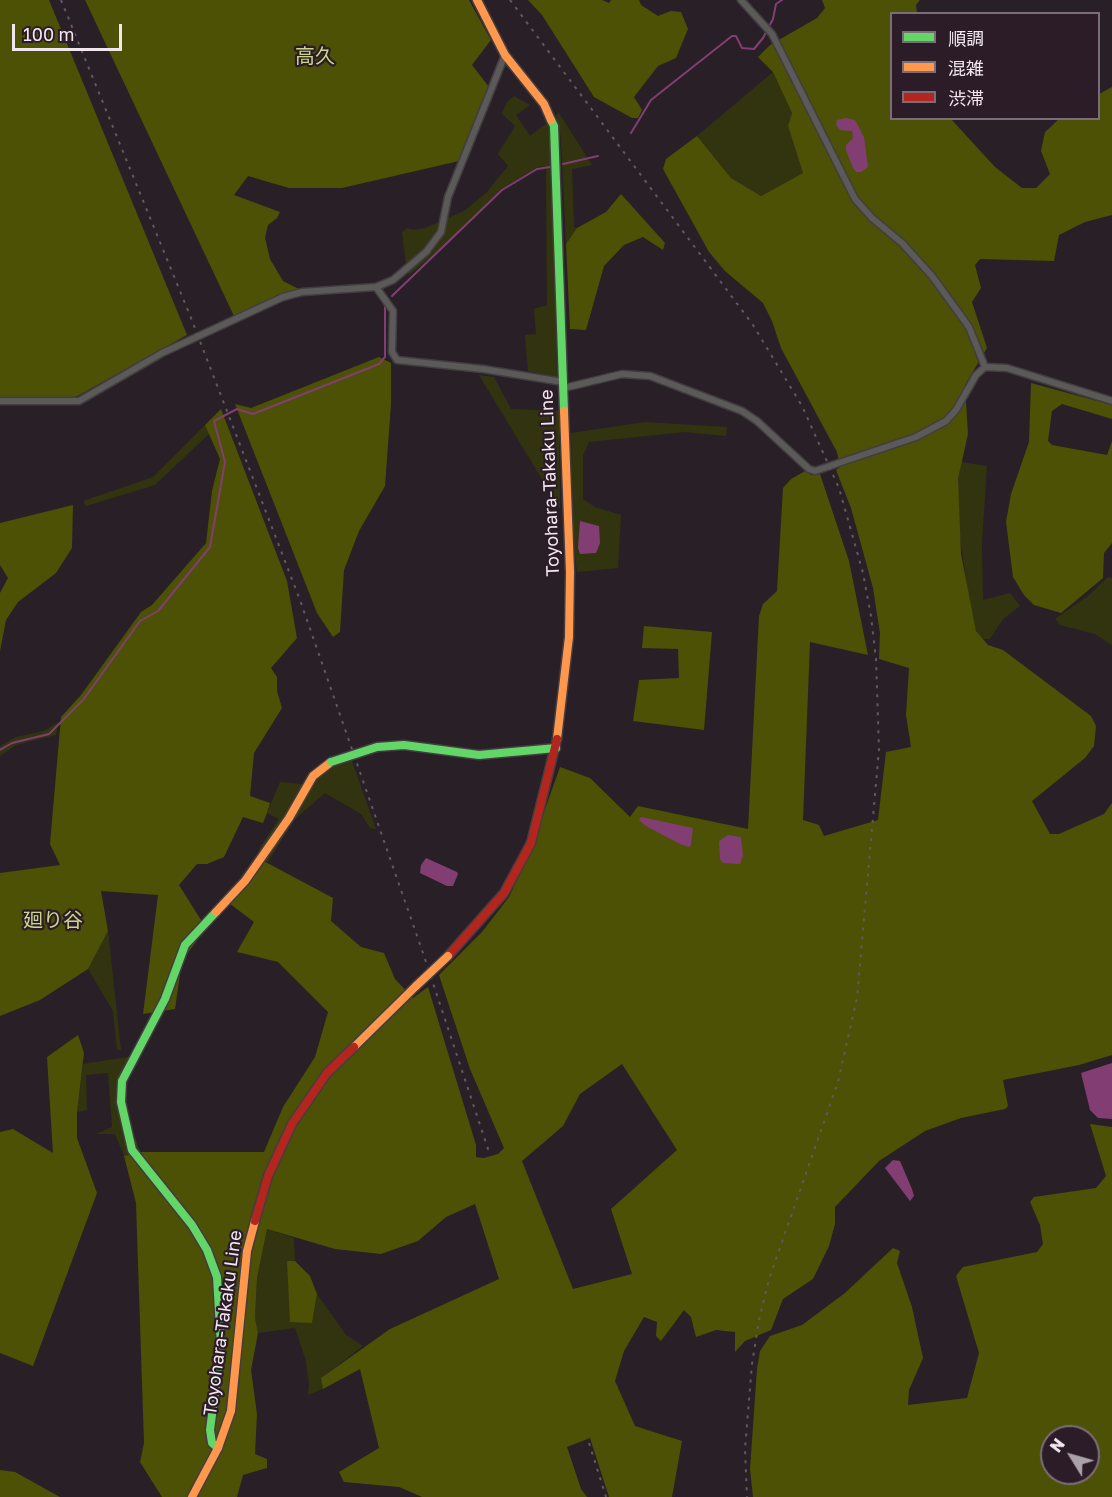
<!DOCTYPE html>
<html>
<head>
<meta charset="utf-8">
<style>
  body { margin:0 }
  #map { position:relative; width:1112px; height:1497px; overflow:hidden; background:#282026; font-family:"Golos Text","Noto Sans JP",sans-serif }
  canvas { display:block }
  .legend { position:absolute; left:890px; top:12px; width:210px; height:108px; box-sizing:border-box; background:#2c1c28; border:2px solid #7b6d78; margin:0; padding:8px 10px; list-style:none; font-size:18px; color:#f2e7ef }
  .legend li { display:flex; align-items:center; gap:12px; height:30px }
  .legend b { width:30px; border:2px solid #7b6d78 }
  .north { position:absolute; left:1040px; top:1425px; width:60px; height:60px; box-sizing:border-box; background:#2c1c28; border:2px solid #7b6d78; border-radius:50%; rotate:307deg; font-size:16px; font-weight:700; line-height:24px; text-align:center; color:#f2e7ef }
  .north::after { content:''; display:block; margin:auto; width:21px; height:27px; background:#aba1a9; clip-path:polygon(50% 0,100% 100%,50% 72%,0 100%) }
  .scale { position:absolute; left:12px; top:24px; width:110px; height:27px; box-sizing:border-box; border:3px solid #f2e7ef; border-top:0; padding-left:8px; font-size:18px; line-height:21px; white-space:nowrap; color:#f2e7ef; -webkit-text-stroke:4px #2c1c28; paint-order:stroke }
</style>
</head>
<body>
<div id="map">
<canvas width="1112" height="1497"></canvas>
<ul class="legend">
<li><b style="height:8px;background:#63d668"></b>順調</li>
<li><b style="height:8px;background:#ff974d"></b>混雑</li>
<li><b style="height:8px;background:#b3261e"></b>渋滞</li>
</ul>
<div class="north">N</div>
<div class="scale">100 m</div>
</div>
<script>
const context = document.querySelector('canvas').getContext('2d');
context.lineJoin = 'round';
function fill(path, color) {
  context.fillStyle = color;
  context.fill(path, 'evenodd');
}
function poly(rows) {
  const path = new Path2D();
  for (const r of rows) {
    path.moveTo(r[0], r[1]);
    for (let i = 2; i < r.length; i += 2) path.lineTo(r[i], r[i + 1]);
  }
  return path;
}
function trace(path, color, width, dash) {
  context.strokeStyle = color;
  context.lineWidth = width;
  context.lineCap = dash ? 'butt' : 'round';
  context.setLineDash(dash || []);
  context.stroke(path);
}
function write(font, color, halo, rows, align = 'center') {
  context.font = font + ' "Golos Text","Noto Sans JP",sans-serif';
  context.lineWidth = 4.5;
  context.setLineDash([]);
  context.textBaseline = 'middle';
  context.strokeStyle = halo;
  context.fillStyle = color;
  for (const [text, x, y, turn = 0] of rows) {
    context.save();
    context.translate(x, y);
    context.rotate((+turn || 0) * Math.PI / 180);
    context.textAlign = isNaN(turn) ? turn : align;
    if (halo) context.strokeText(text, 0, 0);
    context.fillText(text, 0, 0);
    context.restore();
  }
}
fill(poly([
  [773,72,792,113,788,126,803,173,761,196,731,178,697,136],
  [514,96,530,105,516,115,530,136,547,123,551,135,557,377,528,371,525,335,536,334,534,309,547,305,546,166,538,167,501,189,442,248,409,275,406,264,402,232,407,228,414,230,425,228,464,211,486,193,508,166,498,154,515,126,502,114,507,102],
  [559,113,592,165,572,169,574,227,577,228,566,244,561,138,556,115],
  [479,375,494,377,511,409,559,411,560,509],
  [645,422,727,427,726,436,685,432,589,442,583,455,583,499,595,507,621,515,618,568,577,572,573,541,571,433],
  [205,425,210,433,155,485,86,506,83,501,153,477],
  [961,462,987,466,982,542,983,600,1010,593,1020,606,1003,619,990,639,982,639,976,631,969,600,958,522,958,479],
  [1108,577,1112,578,1112,645,1095,634,1060,625,1055,619,1088,596],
  [58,722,56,735,16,745,0,756,0,746,16,737,44,731],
  [352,761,376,829,370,828,361,814,325,793,294,820,268,862,258,858,260,847,279,819,267,813,280,782,302,784,332,767],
  [108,931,121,1050,117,1050,113,1011,88,969],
  [140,1055,126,1085,126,1109,140,1152,124,1156,115,1134,96,1134,112,1127,108,1073,86,1075,87,1110,77,1112,83,1064],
  [267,1229,294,1238,295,1261,287,1261,312,1323,317,1294,346,1335,363,1346,321,1378,323,1389,308,1395,309,1384,306,1361,295,1328,258,1333,255,1319,257,1278]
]), '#323410');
fill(poly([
  [0,0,49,0,187,335,72,399,0,399],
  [85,0,469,0,491,40,472,65,489,87,459,161,342,188,289,188,248,176,234,195,280,212,277,218,268,225,265,238,270,259,283,281,299,289,289,300,234,316],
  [528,0,602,0,609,3,611,0,639,0,641,5,658,16,671,11,681,12,688,29,676,58,658,66,634,97,642,110,638,118,632,118,594,97,542,15],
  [822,0,920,0,916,5,917,13,892,14,892,118,951,119,995,167,1022,188,1036,188,1050,174,1041,151,1045,132,1059,119,1098,118,1099,94,1112,87,1112,215,1085,222,1059,235,1054,261,980,259,975,265,981,288,972,302,987,348,965,385,968,434,958,479,961,554,976,631,988,645,1003,650,1091,716,1096,726,1094,746,1085,758,1032,801,1050,834,1059,834,1104,814,1112,803,1112,1055,1079,1065,1003,1080,1008,1106,1005,1109,961,1118,925,1131,879,1161,835,1207,835,1224,829,1246,813,1279,783,1299,771,1330,745,1341,735,1352,735,1332,716,1330,696,1337,691,1317,684,1310,661,1341,656,1336,657,1322,644,1317,624,1351,615,1381,635,1426,682,1441,672,1497,609,1497,590,1438,567,1447,581,1489,587,1497,422,1497,399,1487,344,1482,339,1472,379,1448,360,1369,323,1389,321,1378,390,1329,499,1279,475,1204,446,1217,418,1241,381,1254,335,1249,267,1229,257,1278,255,1318,258,1333,251,1370,257,1414,255,1454,267,1459,267,1468,243,1475,237,1497,162,1497,140,1462,144,1443,136,1203,124,1156,140,1152,264,1152,283,1107,315,1057,328,1012,278,962,237,952,254,922,225,900,258,858,333,898,331,921,361,947,384,953,395,979,413,998,428,987,476,1145,476,1157,484,1158,498,1154,504,1148,470,1069,439,975,482,932,509,897,529,854,560,767,590,778,630,817,638,806,748,829,759,616,763,604,777,591,783,488,791,479,807,470,811,475,820,474,849,561,868,655,810,642,803,820,819,825,824,836,878,820,886,752,911,747,906,715,909,668,879,659,880,633,873,588,851,508,836,470,840,467,837,452,781,348,772,321,763,303,725,271,709,252,663,169,666,159,697,136,731,178,761,196,803,173,788,126,792,113,773,72,758,57,770,45,817,18,825,8],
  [622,1064,677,1150,611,1209,632,1274,573,1289,522,1161,563,1126,580,1094],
  [621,194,665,243,663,250,643,237,624,245,604,266,586,330,570,329,566,244,577,228,606,212],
  [379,357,391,363,391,404,385,486,359,531,344,570,340,632,333,637,317,613,235,404,251,408],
  [1031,383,1112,405,1112,419,1062,404,1052,411,1048,441,1052,445,1107,455,1112,441,1112,543,1104,553,1103,578,1061,613,1034,605,1024,595,1013,577,1006,522,1011,494,1029,442],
  [221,409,287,581,297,638,271,668,277,677,277,691,282,708,254,753,250,796,270,803,267,813,263,823,243,817,224,857,207,864,197,864,179,885,206,928,182,961,175,1009,143,1014,158,895,101,891,108,931,88,969,40,1000,0,1016,0,873,60,865,50,844,61,717,81,695,141,612,152,605,206,543,212,491,220,459,205,425],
  [73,505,72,548,56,573,18,602,6,620,0,651,0,593,8,578,0,565,0,523],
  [644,626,712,632,704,730,633,721,639,680,679,678,678,649,642,648],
  [78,1035,84,1053,77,1112,77,1138,97,1193,33,1366,0,1353,0,1132,13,1129,53,1153,47,1057],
  [1090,1124,1112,1127,1112,1497,753,1497,750,1469,757,1369,760,1351,770,1336,802,1325,845,1293,893,1248,900,1251,897,1263,912,1307,923,1358,909,1390,908,1405,967,1398,979,1353,956,1276,963,1267,1037,1252,1043,1244,1040,1225,1030,1202,1034,1197,1096,1188,1106,1176],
  [1052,1437,1088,1437,1088,1473,1052,1473],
  [287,1261,295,1261,310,1276,317,1294,312,1323,290,1322],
  [0,1470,15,1472,60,1497,0,1497]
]), '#4c5105');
fill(poly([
  [846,118,855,120,864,137,868,167,861,172,856,172,853,168,846,150,846,145,853,138,852,131,840,130,836,125,837,120],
  [580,521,599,526,600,543,596,553,580,554,578,548],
  [641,817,693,828,691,845,689,847,680,844,646,826,639,820],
  [728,835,741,837,743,855,740,864,723,863,720,859,719,841],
  [426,858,457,872,458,874,453,886,447,886,420,873,421,865],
  [1112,1063,1112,1119,1098,1118,1090,1110,1081,1073],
  [893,1160,900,1161,912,1189,914,1196,910,1201,885,1168]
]), '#823e73');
trace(poly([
  [631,133,651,100,732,36,736,36,742,48,754,49,763,38,773,19,776,4,782,0],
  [563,164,598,156],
  [392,296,502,190,537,169,550,167],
  [0,750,12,743,49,734,83,700,140,621,158,611,210,547,225,462,214,421,237,409,253,414,379,364,385,357,385,306]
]), '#823e73', 2);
const street = poly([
  [741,0,772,34,855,199,872,218,902,243,932,276,969,327,985,367],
  [376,287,393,311,392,352,397,360,483,369,563,382],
  [564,388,622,374,650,376,742,411,757,421,809,469,815,471,916,437,946,421,956,410,976,375,985,367,1007,368,1112,401],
  [0,401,79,401,162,353,283,297,302,292,376,287,393,280,426,252,441,232,448,197,505,55]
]);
const fast = poly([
  [551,120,554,126,564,411],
  [377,747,404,745,479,755,556,748],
  [216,912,185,945,165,999,122,1081,121,1102,132,1150,192,1225,207,1250,217,1277,221,1346,210,1430,212,1443,218,1448]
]);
const slow = poly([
  [477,0,505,55,544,104,551,120],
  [557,739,569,637,570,572,564,411],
  [216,912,245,881,289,818,313,776,331,762],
  [354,1047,416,986],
  [192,1497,218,1448,231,1411,247,1251,255,1221]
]);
const jam = poly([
  [448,956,504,893,531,843,557,739],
  [255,1221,268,1176,292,1124,327,1073,354,1047]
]);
trace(street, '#433d41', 9);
trace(fast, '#433d41', 11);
trace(slow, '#433d41', 11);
trace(jam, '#433d41', 11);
trace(street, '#5b5a58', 6);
trace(fast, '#63d668', 8);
trace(slow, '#ff974d', 8);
trace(jam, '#b3261e', 8);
trace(poly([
  [61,0,191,318,300,600,423,953,489,1152],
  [510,0,753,325,802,406,839,488,863,573,871,616,876,659,879,749,857,998,838,1082,769,1279,759,1320,752,1364,745,1449,747,1497],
  [589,1443,606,1497]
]), '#5f5b5d', 2, [3, 6]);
const fastBridge = poly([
  [331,762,377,747]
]);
const slowBridge = poly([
  [416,986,448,956]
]);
trace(fastBridge, '#433d41', 11, []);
trace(slowBridge, '#433d41', 11, []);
trace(fastBridge, '#63d668', 8);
trace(slowBridge, '#ff974d', 8);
write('18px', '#f2e7ef', '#2c1c28', [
  ["Toyohara-Takaku Line",550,483,-92],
  ["Toyohara-Takaku Line",223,1323,-82]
]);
write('20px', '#cbd689', '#2c1c28', [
  ["高久",315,57],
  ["廻り谷",53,921]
]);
</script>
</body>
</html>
